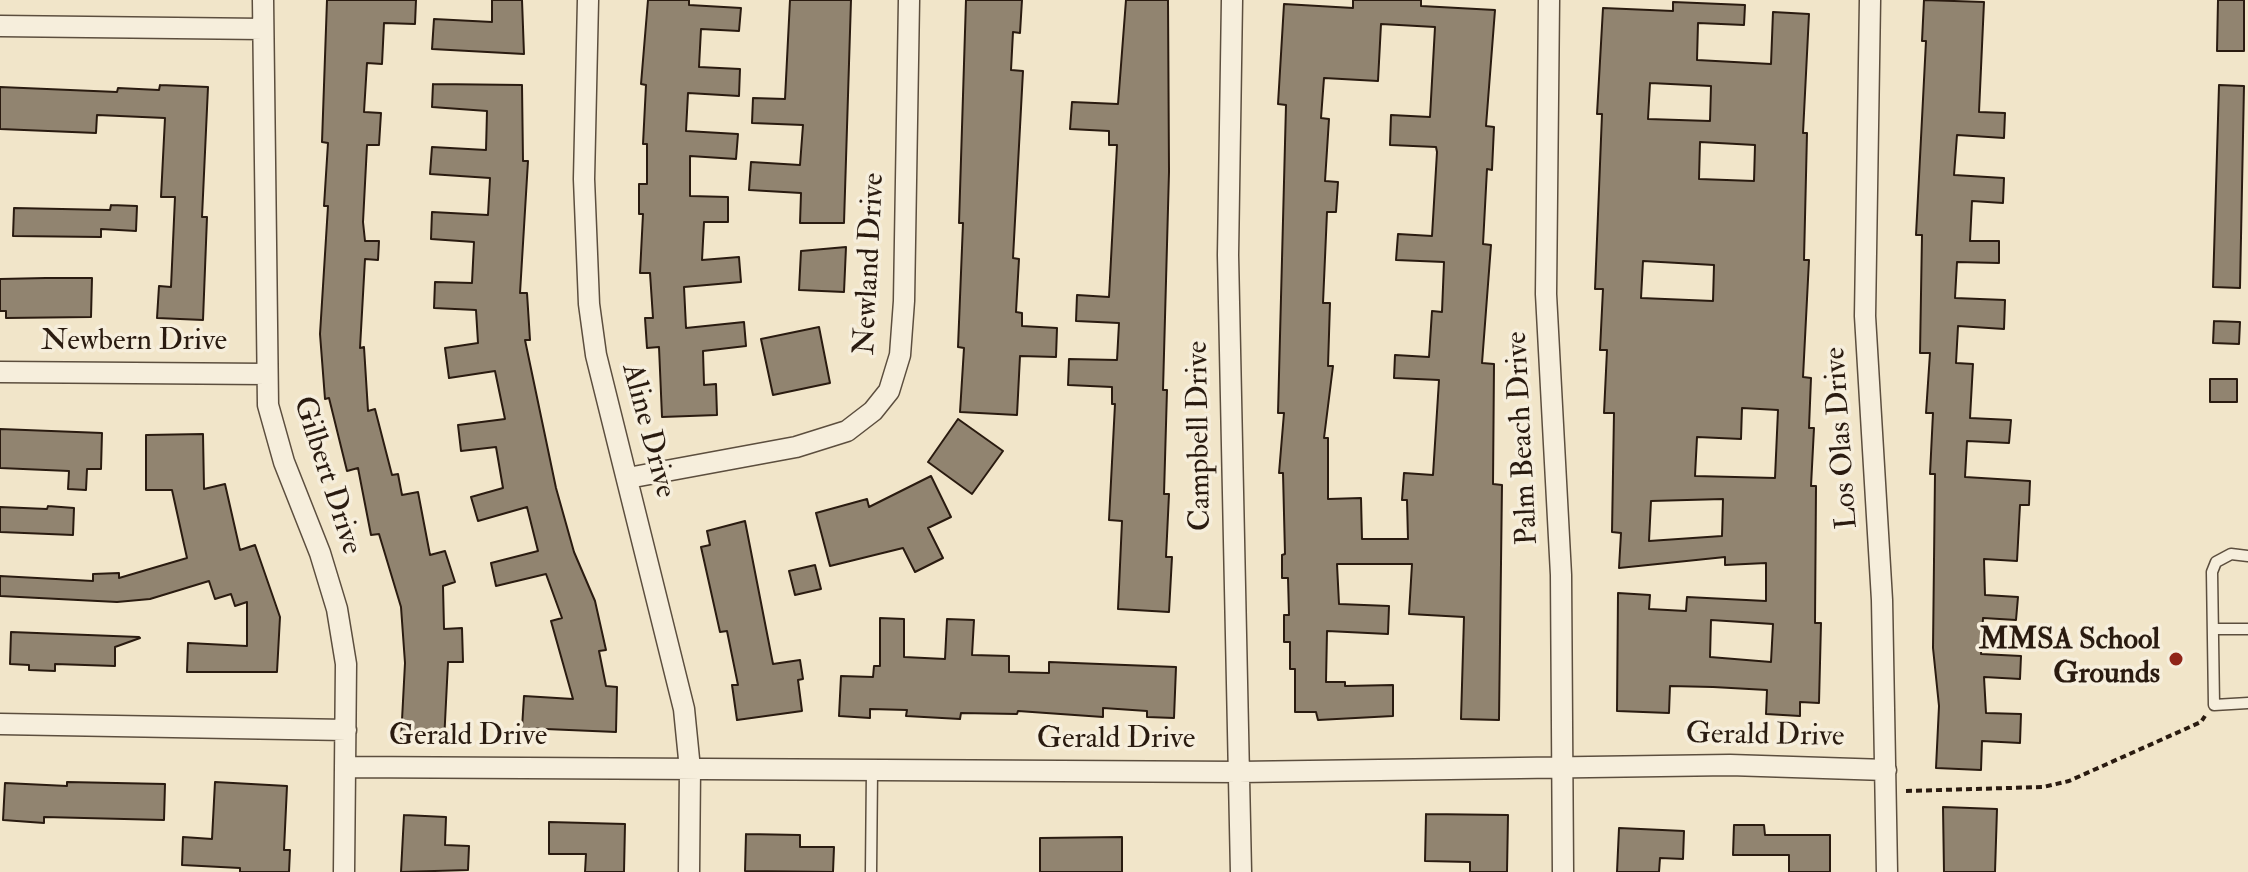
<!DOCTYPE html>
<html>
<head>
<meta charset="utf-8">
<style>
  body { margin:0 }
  canvas { display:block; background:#f1e5c9 }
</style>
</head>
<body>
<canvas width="2248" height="872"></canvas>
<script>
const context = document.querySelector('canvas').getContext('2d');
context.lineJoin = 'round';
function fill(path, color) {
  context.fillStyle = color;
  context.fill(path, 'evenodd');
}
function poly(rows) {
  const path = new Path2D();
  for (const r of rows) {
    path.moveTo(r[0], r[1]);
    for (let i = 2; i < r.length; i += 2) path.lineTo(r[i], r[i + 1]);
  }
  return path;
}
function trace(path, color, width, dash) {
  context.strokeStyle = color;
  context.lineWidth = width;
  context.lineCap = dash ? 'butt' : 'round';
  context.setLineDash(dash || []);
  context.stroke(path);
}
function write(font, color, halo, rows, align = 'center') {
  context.font = font + ' "IM FELL Double Pica",serif';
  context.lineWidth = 7;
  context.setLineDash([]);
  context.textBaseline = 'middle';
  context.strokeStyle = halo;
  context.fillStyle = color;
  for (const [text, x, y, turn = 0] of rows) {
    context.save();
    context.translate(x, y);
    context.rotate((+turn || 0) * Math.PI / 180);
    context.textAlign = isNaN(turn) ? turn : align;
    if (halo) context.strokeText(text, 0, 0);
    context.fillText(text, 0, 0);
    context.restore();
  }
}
const building = poly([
  [327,0,416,0,415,24,384,23,382,64,367,63,364,112,381,113,379,145,367,145,363,222,365,241,379,241,378,260,365,259,360,348,364,347,368,411,375,409,392,475,398,474,402,495,418,492,430,555,445,551,455,582,443,586,444,629,462,628,463,662,448,662,444,742,401,739,405,663,401,607,379,534,371,535,358,468,347,471,329,398,325,399,320,334,328,206,324,206,328,143,322,142,327,0],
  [492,0,522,0,524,54,432,49,434,19,492,22,492,0],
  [648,0,689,0,689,5,741,8,739,31,701,29,699,67,740,69,739,96,688,93,686,131,738,134,736,159,690,156,690,196,728,197,728,222,704,222,702,260,739,257,741,282,684,287,686,328,744,322,746,346,703,351,704,385,716,384,717,415,662,417,659,347,647,348,645,318,653,318,650,273,640,273,643,214,639,214,639,184,647,184,647,144,643,144,646,85,641,84,648,0],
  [790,0,851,0,844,223,800,223,801,193,749,190,751,162,800,165,803,125,752,123,753,98,785,99,790,0],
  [966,0,1022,0,1020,33,1013,32,1011,70,1023,71,1013,258,1019,259,1016,312,1022,313,1022,326,1057,328,1056,357,1020,356,1017,415,960,412,964,348,958,347,963,223,959,223,966,0],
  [1126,0,1168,0,1169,172,1163,390,1167,390,1164,494,1169,494,1166,557,1172,557,1169,612,1118,609,1122,521,1109,520,1115,404,1112,404,1112,387,1068,385,1069,359,1117,360,1119,323,1076,321,1077,295,1109,297,1117,145,1109,145,1109,131,1070,129,1072,102,1118,104,1126,0],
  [1353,0,1421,0,1421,6,1495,10,1486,126,1494,127,1492,170,1487,169,1483,244,1491,245,1482,363,1494,364,1493,484,1502,485,1499,720,1461,719,1464,617,1409,614,1412,564,1337,564,1339,604,1389,606,1388,634,1327,631,1326,682,1345,682,1345,686,1393,685,1393,716,1318,720,1316,712,1295,712,1295,669,1290,669,1290,642,1284,642,1284,615,1289,615,1288,578,1282,578,1282,555,1285,554,1283,473,1279,473,1284,413,1278,413,1286,105,1278,104,1284,4,1353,8,1353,0],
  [1381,24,1435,27,1430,117,1391,115,1390,145,1436,147,1437,152,1432,236,1398,234,1396,260,1444,262,1442,312,1432,311,1429,357,1395,355,1394,378,1439,380,1433,475,1404,473,1402,500,1407,500,1408,539,1362,539,1361,498,1328,499,1328,438,1324,438,1333,366,1328,366,1330,303,1323,303,1327,212,1336,212,1338,182,1325,181,1329,119,1321,118,1324,78,1378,81,1381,24],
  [1924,0,1984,2,1979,112,2005,113,2004,138,1957,135,1954,175,2004,178,2003,203,1972,201,1970,241,1999,241,1999,263,1957,262,1955,298,2005,300,2004,329,1958,326,1956,363,1973,364,1970,418,2011,420,2009,443,1967,441,1965,477,2030,481,2029,505,2020,505,2017,561,1984,559,1985,595,2018,597,2016,620,1983,618,1981,654,2021,656,2020,679,1984,677,1986,713,2021,714,2020,743,1982,741,1981,770,1936,768,1939,706,1933,648,1935,474,1930,474,1933,413,1926,413,1930,353,1920,353,1922,235,1916,235,1926,41,1922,41,1924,0],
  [2218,0,2244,0,2244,51,2217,51,2218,0],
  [1673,2,1745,5,1744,25,1698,23,1697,60,1771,64,1773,12,1809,14,1803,133,1807,133,1804,260,1809,260,1803,377,1811,378,1809,428,1814,428,1811,486,1816,486,1815,623,1821,623,1819,703,1800,702,1800,716,1766,714,1767,690,1713,687,1670,686,1669,713,1617,711,1618,593,1650,595,1649,609,1686,611,1687,597,1766,601,1766,563,1725,565,1725,557,1619,568,1621,533,1612,532,1614,413,1604,413,1607,350,1600,350,1603,289,1595,289,1602,114,1597,114,1603,8,1673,11,1673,2],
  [1650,83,1711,86,1710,121,1648,119,1650,83],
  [1700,142,1755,145,1754,181,1699,179,1700,142],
  [1643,261,1714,265,1713,301,1641,298,1643,261],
  [1742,408,1778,410,1775,478,1695,476,1697,437,1741,439,1742,408],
  [1723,499,1722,536,1649,541,1651,501,1723,499],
  [1711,620,1773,624,1771,662,1710,657,1711,620],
  [433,84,522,85,523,161,528,161,520,293,527,293,530,340,525,340,556,488,574,552,595,601,606,650,599,651,606,686,617,687,616,732,522,728,524,696,573,699,551,621,562,618,546,574,496,586,491,563,538,551,527,507,478,521,471,497,503,488,496,447,461,451,458,425,505,419,495,371,449,378,445,348,478,343,476,310,434,308,435,282,472,283,474,242,431,239,432,212,488,215,490,178,430,174,432,147,486,150,487,111,432,107,433,84],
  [160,85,208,87,202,217,207,217,203,320,157,318,159,286,171,287,175,197,161,197,165,118,97,115,96,133,0,129,0,87,117,92,118,88,159,90,160,85],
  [2219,85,2244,86,2240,288,2213,287,2219,85],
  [111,205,137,206,136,231,101,229,101,237,13,236,14,208,110,210,111,205],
  [846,247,844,292,799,290,801,251,846,247],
  [46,278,92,278,91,317,6,318,6,311,0,311,0,279,46,278],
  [2214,321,2240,322,2239,344,2213,343,2214,321],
  [819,327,830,383,773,395,761,339,819,327],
  [2210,379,2237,379,2237,402,2210,402,2210,379],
  [958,419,1003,451,972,494,928,462,958,419],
  [0,429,102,433,101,469,87,469,86,490,68,489,69,471,0,468,0,429],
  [203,434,204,489,225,484,240,550,255,545,280,617,277,672,187,672,188,643,247,646,247,602,235,606,231,594,215,599,209,581,150,599,117,602,0,596,0,576,93,581,93,574,119,573,119,578,187,558,172,490,146,490,146,435,203,434],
  [931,476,951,517,928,528,943,558,915,572,903,548,830,566,816,513,867,499,869,507,931,476],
  [48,506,74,508,73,535,0,532,0,507,47,509,48,506],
  [745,521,773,664,800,660,803,679,798,680,802,711,737,720,732,685,738,685,727,631,720,632,701,547,710,545,707,531,745,521],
  [815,565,821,589,795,595,789,571,815,565],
  [880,618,904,619,904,657,945,659,947,619,974,620,972,655,1009,656,1009,672,1049,673,1049,662,1176,667,1174,718,1147,717,1147,711,1103,708,1103,717,1018,711,1017,714,961,713,960,719,906,716,907,710,870,709,870,718,839,716,841,676,873,677,874,666,880,666,880,618],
  [11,632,139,637,140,638,115,647,115,666,55,664,55,671,29,670,29,665,10,664,11,632],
  [67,782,165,784,164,820,44,817,44,823,3,820,5,783,67,786,67,782],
  [215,782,287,786,284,850,290,850,289,872,240,872,240,868,182,865,183,837,212,839,215,782],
  [1943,807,1997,809,1995,872,1944,872,1943,807],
  [1426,814,1508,815,1507,872,1470,872,1470,862,1425,861,1426,814],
  [404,815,446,817,445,845,469,846,468,870,401,872,404,815],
  [549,822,625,824,624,872,585,872,586,854,549,854,549,822],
  [1734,825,1764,825,1765,835,1830,835,1830,872,1789,872,1789,855,1733,855,1734,825],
  [1619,828,1684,831,1683,859,1660,858,1659,872,1617,872,1619,828],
  [746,834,800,835,800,847,834,847,833,872,745,871,746,834],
  [1122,837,1122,872,1040,872,1040,838,1122,837]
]);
fill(building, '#918470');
trace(building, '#2a1b10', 2);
const service = poly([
  [2248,556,2231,554,2216,562,2212,572,2214,705,2248,703],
  [2213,629,2248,629],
  [871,872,872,770]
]);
const minor = poly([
  [263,0,268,405,284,462,320,553,337,609,346,664,344,872],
  [588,0,584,179,589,304,596,355,684,709,690,769,689,872],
  [1232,0,1228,255,1241,872],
  [1549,0,1546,294,1561,575,1563,872],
  [1870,0,1865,316,1882,600,1887,872],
  [0,26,263,29],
  [0,372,267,374],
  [628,478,796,447,847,431,873,411,889,391,900,355,904,301,909,0],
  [0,724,346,730],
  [346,767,1239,772,1730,765,1886,770]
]);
trace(service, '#5c4e3e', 13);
trace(minor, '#5c4e3e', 23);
trace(poly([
  [1906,791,2043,787,2069,781,2201,722,2205,716]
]), '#2a1b10', 4, [6, 4]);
trace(service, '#f6eedc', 10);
trace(minor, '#f6eedc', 20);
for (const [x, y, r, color] of [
  [2176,659,8,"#8f2418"]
]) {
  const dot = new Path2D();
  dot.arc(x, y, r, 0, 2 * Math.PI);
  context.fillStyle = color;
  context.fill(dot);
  trace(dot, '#f6eedc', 3);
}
write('30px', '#2a1b10', '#f6eedc', [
  ["Newland Drive",871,264,-87],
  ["Newbern Drive",134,343],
  ["Aline Drive",647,431,75],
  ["Campbell Drive",1201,436,-91],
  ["Palm Beach Drive",1524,438,-93],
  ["Los Olas Drive",1843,438,-94],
  ["Gilbert Drive",326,476,72],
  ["Gerald Drive",1765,737,1],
  ["Gerald Drive",468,738],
  ["Gerald Drive",1116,741]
]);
write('bold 30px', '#2a1b10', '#f6eedc', [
  ["MMSA School",2160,642],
  ["Grounds",2160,676]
], 'right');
</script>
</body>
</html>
